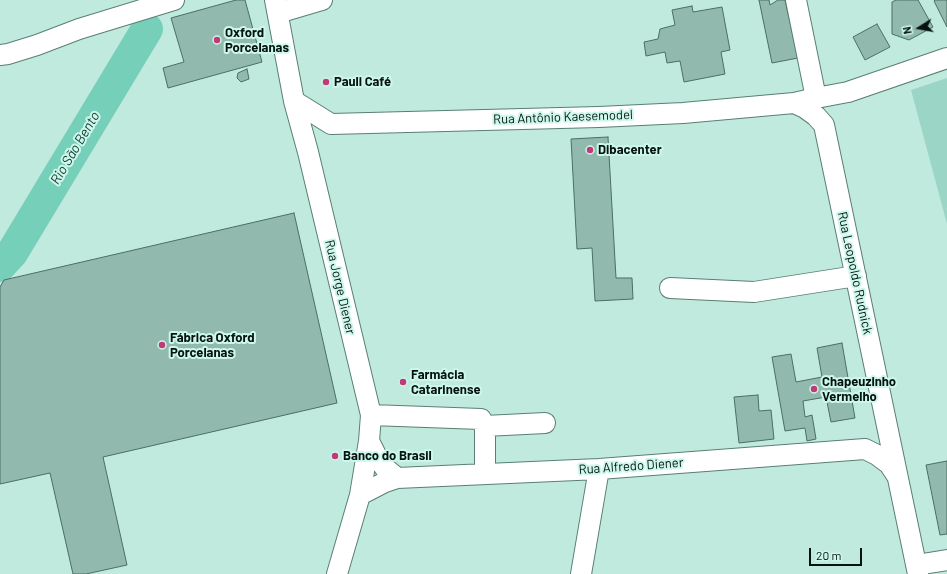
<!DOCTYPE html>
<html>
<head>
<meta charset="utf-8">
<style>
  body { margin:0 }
  #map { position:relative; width:947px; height:574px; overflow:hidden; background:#c1eade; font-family:Barlow,sans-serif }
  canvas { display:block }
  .north { position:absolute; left:899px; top:8px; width:40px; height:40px; -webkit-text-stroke:3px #cef7eb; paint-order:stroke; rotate:259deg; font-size:11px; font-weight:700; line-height:16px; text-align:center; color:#061411 }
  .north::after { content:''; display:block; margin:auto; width:14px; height:18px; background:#061411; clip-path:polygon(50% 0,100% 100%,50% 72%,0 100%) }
  .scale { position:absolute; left:809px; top:548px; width:53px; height:18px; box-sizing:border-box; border:2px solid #061411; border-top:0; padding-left:5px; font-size:12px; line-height:14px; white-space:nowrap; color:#061411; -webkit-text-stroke:3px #cef7eb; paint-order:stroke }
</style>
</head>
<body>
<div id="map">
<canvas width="947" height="574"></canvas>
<div class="north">N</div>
<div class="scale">20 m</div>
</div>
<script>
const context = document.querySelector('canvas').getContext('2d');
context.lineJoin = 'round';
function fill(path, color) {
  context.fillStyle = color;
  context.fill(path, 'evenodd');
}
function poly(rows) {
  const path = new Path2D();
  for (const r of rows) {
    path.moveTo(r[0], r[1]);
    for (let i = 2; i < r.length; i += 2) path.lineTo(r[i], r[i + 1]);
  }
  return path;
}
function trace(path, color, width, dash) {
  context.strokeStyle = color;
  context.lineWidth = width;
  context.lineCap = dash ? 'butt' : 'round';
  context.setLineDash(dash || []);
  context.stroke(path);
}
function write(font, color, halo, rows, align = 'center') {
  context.font = font + ' Barlow,sans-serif';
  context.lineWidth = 4;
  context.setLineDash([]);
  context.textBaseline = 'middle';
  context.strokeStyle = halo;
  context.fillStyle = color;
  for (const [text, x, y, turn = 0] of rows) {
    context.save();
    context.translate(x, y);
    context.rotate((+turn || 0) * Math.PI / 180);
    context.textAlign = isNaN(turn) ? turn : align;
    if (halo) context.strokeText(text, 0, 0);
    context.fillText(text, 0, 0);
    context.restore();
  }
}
fill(poly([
  [947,78,947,224,911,90]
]), '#9bd5c6');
trace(poly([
  [0,266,12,253,147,29]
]), '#75cfb9', 32);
const building = poly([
  [236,0,245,0,262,62,168,88,163,68,184,62,171,18,236,0],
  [759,0,769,0,770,5,778,0,785,0,798,58,772,63,759,0],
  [896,0,918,0,933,27,909,40,892,34,892,2,896,0],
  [935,0,947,0,947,27,934,1,935,0],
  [692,6,693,12,722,7,730,50,721,52,725,74,684,82,680,61,667,63,665,52,646,56,644,42,658,39,660,29,675,25,672,10,692,6],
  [877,24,890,47,865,60,853,37,877,24],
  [247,69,249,79,241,82,237,78,238,73,247,69],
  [608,137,616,278,632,278,633,299,595,301,592,248,577,249,571,139,608,137],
  [294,213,337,403,103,457,127,565,86,574,73,574,50,473,0,484,0,287,4,280,294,213],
  [842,343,855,418,831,422,826,397,803,401,805,417,812,415,816,439,807,441,805,428,785,431,772,357,791,354,796,382,822,377,817,348,842,343],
  [758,395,759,411,771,410,774,439,739,443,734,397,758,395],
  [947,461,947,534,940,535,926,465,947,461]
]);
fill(building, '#92b9ae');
trace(building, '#4a6f66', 1);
const minor = poly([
  [275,0,294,101,308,152,371,415,369,441,360,495,337,574],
  [796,0,816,98],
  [278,13,322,0],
  [0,55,8,54,37,45,79,29,174,0],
  [294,101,331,124,599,117,683,113,794,103,816,98,848,92,947,58],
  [794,103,805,108,816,116,824,125,918,574],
  [670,288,754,292,856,276],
  [371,415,481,419,485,426,485,474],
  [485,426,545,423],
  [369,441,376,455,385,468,397,478],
  [360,495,385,482,397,478,599,469,865,449,877,455,889,464,897,476],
  [916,565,947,560],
  [581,574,599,469]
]);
trace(minor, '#597f74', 22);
trace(minor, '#fff', 20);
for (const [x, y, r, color] of [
  [217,40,4,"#c13a78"],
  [326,82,4,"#c13a78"],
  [590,150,4,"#c13a78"],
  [162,345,4,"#c13a78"],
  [403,382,4,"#c13a78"],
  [814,389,4,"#c13a78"],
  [335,456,4,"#c13a78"]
]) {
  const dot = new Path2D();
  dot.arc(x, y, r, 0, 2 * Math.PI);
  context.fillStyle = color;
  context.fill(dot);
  trace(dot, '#cef7eb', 1.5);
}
write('bold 13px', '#061411', '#cef7eb', [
  ["Oxford",225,33],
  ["Porcelanas",225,48],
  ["Pauli Café",334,82],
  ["Dibacenter",598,150],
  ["Fábrica Oxford",170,338],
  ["Porcelanas",170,353],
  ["Farmácia",411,375],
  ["Catarinense",411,390],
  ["Chapeuzinho",822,382],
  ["Vermelho",822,397],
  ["Banco do Brasil",343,456]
], 'left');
write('13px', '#061411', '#cef7eb', [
  ["Rua Antônio Kaesemodel",563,117,-2],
  ["Rua Leopoldo Rudnick",855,273,78],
  ["Rua Jorge Diener",340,287,77],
  ["Rua Alfredo Diener",631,466,-4]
]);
write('italic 14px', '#113b32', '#cef7eb', [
  ["Rio São Bento",75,148,-59]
]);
</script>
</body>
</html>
